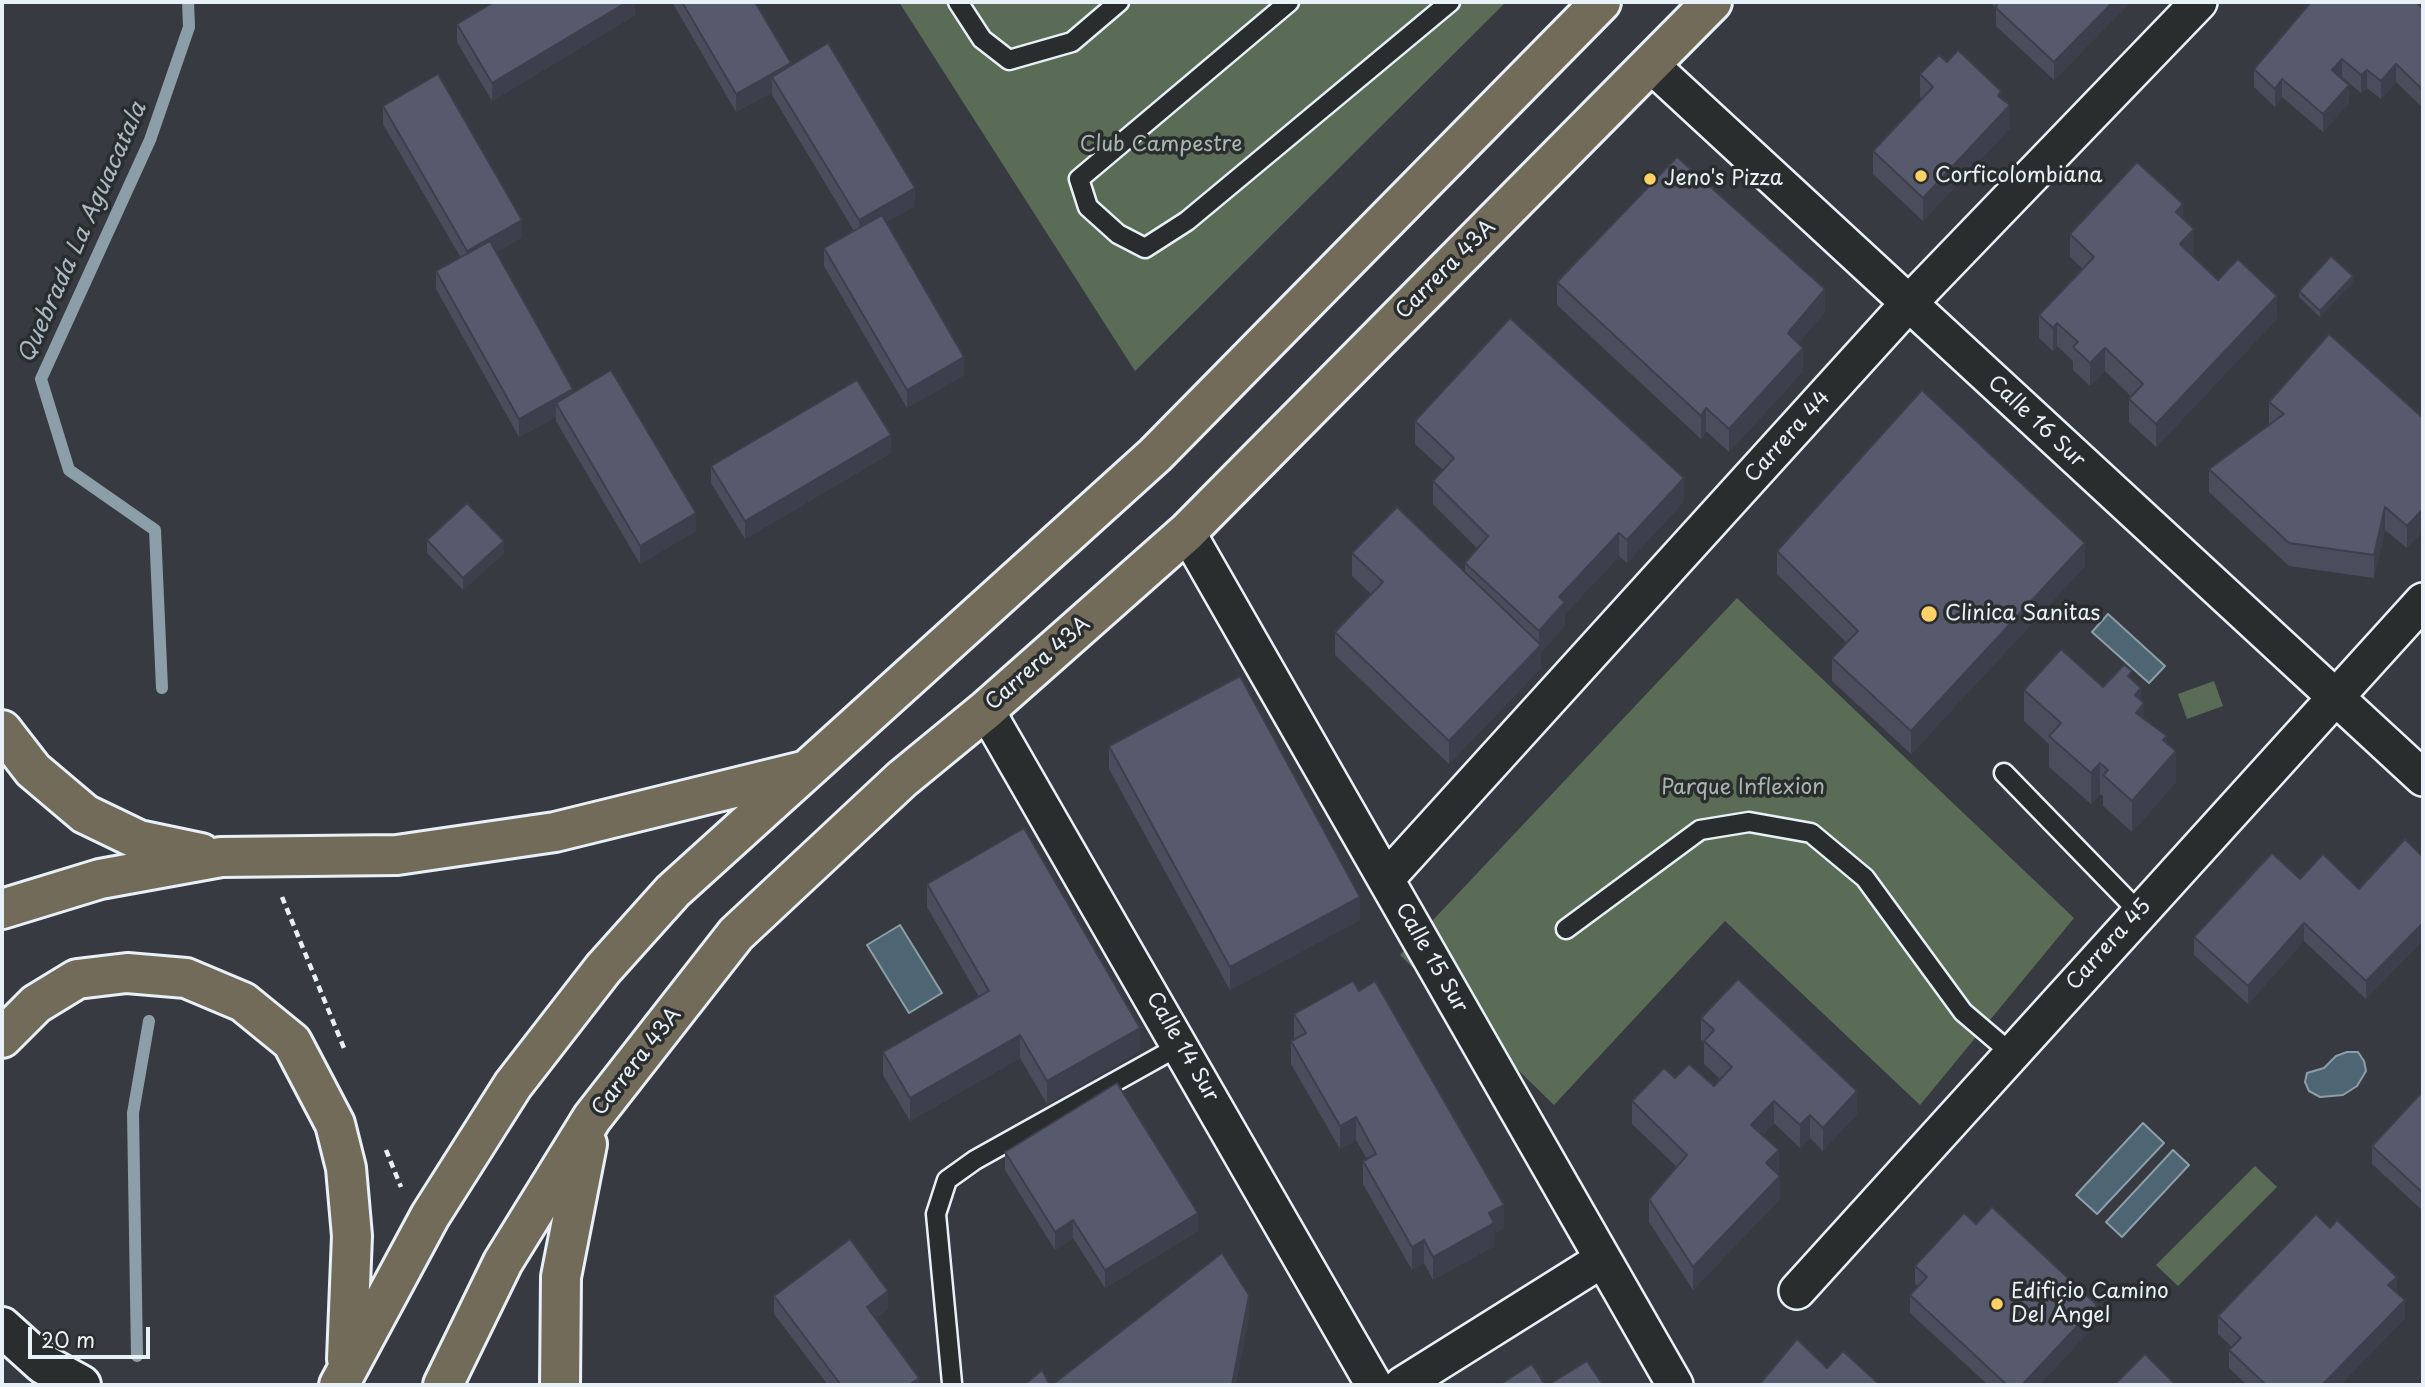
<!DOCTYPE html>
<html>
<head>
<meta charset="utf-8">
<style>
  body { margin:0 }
  #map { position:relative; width:2425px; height:1387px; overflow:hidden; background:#383a41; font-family:"Playpen Sans",sans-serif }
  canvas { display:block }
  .frame { position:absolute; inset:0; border:4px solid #e8f1f8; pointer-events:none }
  .scale { position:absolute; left:28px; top:1327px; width:122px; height:32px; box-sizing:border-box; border:4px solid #e8f1f8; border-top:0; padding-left:9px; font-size:21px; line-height:24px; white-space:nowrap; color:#e8f1f8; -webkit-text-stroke:5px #2a2d2e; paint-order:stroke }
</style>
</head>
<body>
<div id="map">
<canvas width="2425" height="1387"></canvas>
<div class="frame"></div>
<div class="scale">20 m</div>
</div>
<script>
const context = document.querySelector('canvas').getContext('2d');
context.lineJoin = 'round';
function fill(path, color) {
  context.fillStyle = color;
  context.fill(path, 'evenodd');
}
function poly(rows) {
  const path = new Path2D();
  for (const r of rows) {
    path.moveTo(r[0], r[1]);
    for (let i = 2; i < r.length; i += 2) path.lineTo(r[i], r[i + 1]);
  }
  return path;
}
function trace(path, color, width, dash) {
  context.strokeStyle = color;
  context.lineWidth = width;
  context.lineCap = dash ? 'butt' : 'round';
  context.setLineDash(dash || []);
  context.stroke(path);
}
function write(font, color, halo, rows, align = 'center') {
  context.font = font + ' "Playpen Sans",sans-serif';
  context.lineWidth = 7;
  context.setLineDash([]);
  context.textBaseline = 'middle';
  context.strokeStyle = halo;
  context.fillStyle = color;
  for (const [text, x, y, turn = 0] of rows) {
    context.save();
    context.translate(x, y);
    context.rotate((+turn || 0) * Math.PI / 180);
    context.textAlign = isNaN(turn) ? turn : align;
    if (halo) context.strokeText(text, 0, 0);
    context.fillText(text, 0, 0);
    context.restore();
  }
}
fill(poly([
  [899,2,1506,2,1135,371],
  [1737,598,2074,918,1920,1105,1725,921,1554,1105,1400,955],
  [2214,681,2223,706,2187,719,2178,694],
  [2255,1166,2277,1187,2178,1286,2156,1265]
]), '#5b6c56');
const water = poly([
  [2108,614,2165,666,2149,683,2092,632,2108,614],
  [900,925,942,993,909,1013,867,945,900,925],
  [2347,1052,2358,1052,2364,1061,2366,1071,2357,1086,2343,1095,2320,1097,2309,1091,2305,1082,2307,1073,2324,1068,2336,1056,2347,1052],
  [2143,1123,2164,1143,2097,1214,2076,1195,2143,1123],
  [2173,1150,2189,1165,2122,1237,2106,1222,2173,1150]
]);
fill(water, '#4e6673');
trace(water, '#8c9ea8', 2);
trace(poly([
  [162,688,155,530,69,470,41,379,150,140,189,27,188,2],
  [137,1356,133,1113,149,1021]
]), '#8c9ea8', 12);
const service = poly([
  [958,2,982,39,1009,60,1072,42,1119,2],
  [1289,2,1079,179,1088,207,1118,234,1145,248,1187,221,1450,2],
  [2004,773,2139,912],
  [1566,929,1700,830,1749,822,1811,833,1865,878,1963,1012,2011,1053],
  [952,1383,936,1214,947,1180,975,1160,1181,1045]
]);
const minor = poly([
  [1650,64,2423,778],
  [1187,532,1675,1385],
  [986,710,1374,1385],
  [1386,879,1908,304,2199,2],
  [1797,1291,2423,601],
  [1402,1385,1603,1259]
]);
const tertiary = poly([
  [2,1327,43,1364,81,1385]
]);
const primary = poly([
  [2,730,33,770,85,814,139,840,201,853],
  [2,909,100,879,221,857,397,855,555,832,803,771],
  [2,1038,36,1004,77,979,127,973,186,978,243,1002,292,1042,335,1124,346,1168,352,1236,347,1359],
  [339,1385,430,1216,513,1085,603,969,673,891,1155,455,1601,2],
  [443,1385,503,1262,592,1118,736,934,902,779,986,710,1187,532,1712,2],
  [560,1385,561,1277,587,1144]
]);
trace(service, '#e8f1f8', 23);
trace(minor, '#e8f1f8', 40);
trace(tertiary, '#e8f1f8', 44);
trace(primary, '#e8f1f8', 44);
trace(poly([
  [282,897,344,1048],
  [386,1150,401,1187]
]), '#e8f1f8', 4.5, [7, 5]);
trace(service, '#2a2d2e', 18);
trace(minor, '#2a2d2e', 35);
trace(tertiary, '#2a2d2e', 38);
trace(primary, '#736b5a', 38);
fill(poly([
  [635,2,635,15,492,101,457,42,457,24],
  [672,2,755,2,791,66,915,206,886,222,964,375,907,408,824,266,824,248,854,231,772,95,772,92,736,112],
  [1990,2,2131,2,2054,80,1996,26,1996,8],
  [2423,9,2423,108,2396,82,2381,99,2367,88,2361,93,2342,77,2341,78,2349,103,2323,132,2282,97,2275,107,2254,87,2254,69],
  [1947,62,2010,128,1923,221,1873,174,1873,151,1922,99,1920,97,1920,74],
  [383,106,522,238,496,252,573,393,696,531,640,564,556,421,556,417,519,437,436,289,436,271,461,258,383,124],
  [2183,218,2194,252,2192,255,2218,280,2277,319,2156,447,2129,422,2129,399,2131,396,2105,371,2090,386,2073,370,2073,361,2057,346,2053,351,2039,338,2039,315,2083,269,2070,257,2070,234],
  [1557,282,1825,312,1798,343,1803,371,1729,452,1706,431,1701,439,1557,305],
  [2353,282,2320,317,2299,297,2299,291],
  [2269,402,2423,418,2407,548,2385,530,2374,578,2289,566,2209,492,2209,469,2269,424],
  [1415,421,1684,501,1627,563,1619,556,1565,614,1565,625,1541,652,1541,668,1449,764,1335,655,1335,632,1371,594,1352,576,1352,553,1465,572,1465,563,1478,549,1433,504,1433,481,1443,470,1415,444],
  [891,453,745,539,711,483,711,466],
  [427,540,504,553,463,590,427,553],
  [1777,551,2085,566,1911,754,1832,681,1832,658,1847,643,1777,574],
  [2132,680,2141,701,2144,719,2167,743,2176,782,2132,832,2103,806,2103,796,2100,794,2091,804,2049,767,2049,744,2024,721,2024,690,2103,687],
  [1109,746,1360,920,1230,990,1109,769],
  [2423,857,2366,999,2304,941,2248,1004,2194,955,2194,937,2300,879,2359,889],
  [927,884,1140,1051,1047,1104,1020,1058,910,1121,883,1075,883,1052,979,997,927,907],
  [1294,1014,1504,1228,1494,1233,1494,1246,1433,1280,1424,1263,1412,1270,1363,1184,1363,1161,1367,1159,1356,1140,1340,1149,1291,1064,1291,1041,1295,1039,1294,1037],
  [1701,1018,1857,1114,1823,1151,1810,1138,1800,1148,1774,1123,1763,1135,1779,1173,1778,1174,1780,1199,1693,1290,1649,1222,1649,1199,1677,1167,1632,1124,1632,1101,1675,1078,1714,1086,1720,1079,1704,1064,1704,1043,1701,1040],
  [2423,1091,2423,1211,2372,1164,2372,1146],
  [1005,1152,1198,1231,1105,1288,1073,1238,1055,1250,1005,1170],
  [1976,1224,2097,1323,2039,1385,1988,1385,1910,1313,1910,1295,1918,1286,1915,1284,1915,1266],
  [2397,1293,2405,1318,2340,1385,2247,1385,2229,1368,2229,1350,2232,1347,2218,1334,2218,1316],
  [774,1296,888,1309,875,1319,919,1385,828,1385,774,1314]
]), '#4b4d5d');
fill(poly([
  [627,2,635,2,635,15,492,101,492,83],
  [2113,2,2131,2,2054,80,2054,62],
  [2342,59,2342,77,2332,88,2332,70],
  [791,63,791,81,772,77,772,92,736,112,736,94],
  [2396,64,2396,82,2381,99,2381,81],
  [2367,70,2367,88,2361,93,2361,75],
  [2282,79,2282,97,2275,107,2275,89],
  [2349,85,2349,103,2323,132,2323,114],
  [2001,91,2001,114,2010,105,2010,128,1923,221,1923,198,1998,96],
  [915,188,915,206,859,238,859,220],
  [2183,204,2183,227,2176,212],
  [522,220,522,238,467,269,467,251],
  [2194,229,2194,252,2180,267,2180,244],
  [2353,276,2353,282,2320,317,2320,311],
  [1825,289,1825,312,1788,356,1788,333],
  [2277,296,2277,319,2156,447,2156,424],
  [2057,323,2057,346,2053,351,2053,328],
  [1803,348,1803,371,1729,452,1729,429],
  [2105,348,2105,371,2090,386,2090,363],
  [964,357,964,375,907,408,907,390],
  [573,389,573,407,556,403,556,417,519,437,519,419],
  [1706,408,1706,431,1701,439,1701,416],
  [891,435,891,453,745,539,745,521],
  [1684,478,1684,501,1627,563,1627,540],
  [2385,507,2385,530,2374,578,2374,555],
  [2423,509,2423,532,2407,548,2407,526],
  [696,513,696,531,640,564,640,546],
  [1619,533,1619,556,1565,614,1565,625,1541,652,1541,668,1449,764,1449,741,1539,647,1539,631,1559,597],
  [504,541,504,553,463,590,463,578],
  [2085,543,2085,566,1911,754,1911,731],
  [2141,688,2141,706,2144,703,2144,734,2136,744,2135,695],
  [2167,736,2167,762,2176,751,2176,782,2132,832,2132,801,2163,740],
  [2100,763,2100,794,2091,804,2091,773],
  [1360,897,1360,920,1230,990,1230,967],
  [2304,923,2304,941,2248,1004,2248,986],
  [2423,923,2423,941,2366,999,2366,981],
  [1140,1028,1140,1051,1047,1104,1047,1081],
  [1020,1035,1020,1058,910,1121,910,1098],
  [1857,1091,1857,1114,1823,1151,1823,1128],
  [1774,1101,1774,1123,1751,1148,1751,1125],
  [1810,1115,1810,1138,1800,1148,1800,1125],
  [1356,1117,1356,1140,1340,1149,1340,1126],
  [1779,1150,1779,1173,1766,1186,1766,1163],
  [1780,1176,1780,1199,1693,1290,1693,1267],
  [1504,1205,1504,1228,1494,1233,1494,1246,1433,1280,1433,1257,1489,1213],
  [1198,1213,1198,1231,1105,1288,1105,1270],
  [1073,1220,1073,1238,1055,1250,1055,1232],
  [1424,1240,1424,1263,1412,1270,1412,1247],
  [2397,1277,2397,1295,2388,1285],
  [888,1291,888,1309,867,1325,867,1307],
  [1249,1295,1249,1318,1236,1385,1232,1385],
  [2405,1300,2405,1318,2340,1385,2322,1385],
  [2097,1305,2097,1323,2039,1385,2022,1385],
  [919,1378,919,1385,909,1385]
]), '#3d3f4c');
const building = poly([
  [494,2,627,2,492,83,457,24,494,2],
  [682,2,755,2,791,63,736,94,682,2],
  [1997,2,2113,2,2054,62,1996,8,1997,2],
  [2311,2,2416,2,2423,9,2423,90,2396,64,2381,81,2367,70,2361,75,2342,59,2332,70,2349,85,2323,114,2282,79,2275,89,2254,69,2311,2],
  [828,43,915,188,859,220,772,77,828,43],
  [1958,50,2001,91,1998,96,2010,105,1923,198,1873,151,1933,87,1920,74,1939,55,1947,62,1958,50],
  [438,74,522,220,467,251,383,106,438,74],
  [1677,157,1825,289,1788,333,1803,348,1729,429,1706,408,1701,416,1557,282,1677,157],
  [2137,162,2183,204,2176,212,2194,229,2180,244,2218,280,2238,259,2277,296,2156,424,2129,399,2143,384,2105,348,2090,363,2073,347,2078,342,2057,323,2053,328,2039,315,2094,257,2070,234,2137,162],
  [882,215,964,357,907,390,824,248,882,215],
  [490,241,573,389,519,419,436,271,490,241],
  [2331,256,2353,276,2320,311,2299,291,2331,256],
  [1510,318,1684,478,1627,540,1619,533,1559,597,1565,602,1539,631,1465,563,1488,536,1433,481,1454,458,1415,421,1510,318],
  [2329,334,2423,418,2423,509,2407,526,2385,507,2374,555,2289,543,2209,469,2284,414,2269,402,2329,334],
  [611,370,696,513,640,546,556,403,611,370],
  [857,380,891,435,745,521,711,466,857,380],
  [1922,390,2085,543,1911,731,1832,658,1858,631,1777,551,1922,390],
  [467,503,504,541,463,578,427,540,467,503],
  [1397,507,1541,645,1449,741,1335,632,1383,582,1352,553,1397,507],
  [2061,649,2103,687,2124,665,2132,671,2128,676,2141,688,2135,695,2144,703,2136,713,2167,736,2163,740,2176,751,2132,801,2103,775,2108,770,2100,763,2091,773,2049,736,2061,723,2024,690,2061,649],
  [1240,676,1360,897,1230,967,1109,746,1240,676],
  [1024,828,1140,1028,1047,1081,1020,1035,910,1098,883,1052,989,991,927,884,1024,828],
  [2405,839,2423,857,2423,923,2366,981,2304,923,2248,986,2194,937,2272,853,2300,879,2323,854,2359,889,2405,839],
  [1738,979,1857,1091,1823,1128,1810,1115,1800,1125,1774,1101,1751,1125,1779,1150,1766,1163,1780,1176,1693,1267,1649,1199,1687,1155,1632,1101,1664,1068,1675,1078,1689,1064,1714,1086,1732,1067,1704,1041,1714,1030,1701,1018,1738,979],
  [1353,981,1359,991,1375,981,1504,1205,1489,1213,1494,1223,1433,1257,1424,1240,1412,1247,1363,1161,1376,1154,1356,1117,1340,1126,1291,1041,1306,1033,1294,1014,1353,981],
  [1117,1083,1198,1213,1105,1270,1073,1220,1055,1232,1005,1152,1117,1083],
  [2423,1091,2423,1193,2372,1146,2423,1091],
  [1992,1207,2097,1305,2022,1385,2007,1385,1910,1295,1927,1277,1915,1266,1964,1213,1976,1224,1992,1207],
  [2316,1214,2330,1228,2337,1220,2397,1277,2388,1285,2405,1300,2322,1385,2266,1385,2229,1350,2241,1338,2218,1316,2316,1214],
  [850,1239,888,1291,867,1307,919,1378,909,1385,841,1385,774,1296,850,1239],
  [1222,1253,1249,1295,1232,1385,1052,1385,1222,1253],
  [1797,1339,1827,1368,1843,1351,1880,1385,1759,1385,1797,1339],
  [2145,1354,2176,1385,2114,1385,2145,1354],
  [1587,1361,1603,1385,1548,1385,1587,1361],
  [1532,1364,1545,1385,1499,1385,1532,1364],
  [1042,1370,1050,1385,1024,1385,1042,1370]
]);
fill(building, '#575a6c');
trace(building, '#3d3f4c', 2);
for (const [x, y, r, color] of [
  [1921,176,7,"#ffd166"],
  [1650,179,7,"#ffd166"],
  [1929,614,9,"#ffd166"],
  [1997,1304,7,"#ffd166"]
]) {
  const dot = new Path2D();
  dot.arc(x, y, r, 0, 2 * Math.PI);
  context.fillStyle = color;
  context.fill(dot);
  trace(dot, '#2a2d2e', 2.5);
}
write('21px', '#a9b5af', '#2a2d2e', [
  ["Club Campestre",1161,145],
  ["Parque Inflexion",1743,788]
]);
write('21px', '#e8f1f8', '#2a2d2e', [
  ["Corficolombiana",1935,176],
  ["Jeno's Pizza",1664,179],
  ["Clinica Sanitas",1945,614],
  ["Edificio Camino",2011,1292],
  ["Del Ángel",2011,1316]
], 'left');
write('21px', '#e8f1f8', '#2a2d2e', [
  ["Carrera 43A",1446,270,-45],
  ["Calle 16 Sur",2036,422,43],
  ["Carrera 44",1788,437,-48],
  ["Carrera 43A",1038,664,-41],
  ["Carrera 45",2109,945,-48],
  ["Calle 15 Sur",1431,958,60],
  ["Calle 14 Sur",1182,1047,60],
  ["Carrera 43A",637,1062,-52]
]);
write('italic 23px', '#aab9c3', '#2a2d2e', [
  ["Quebrada La Aguacatala",83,233,-66]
]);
</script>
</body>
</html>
